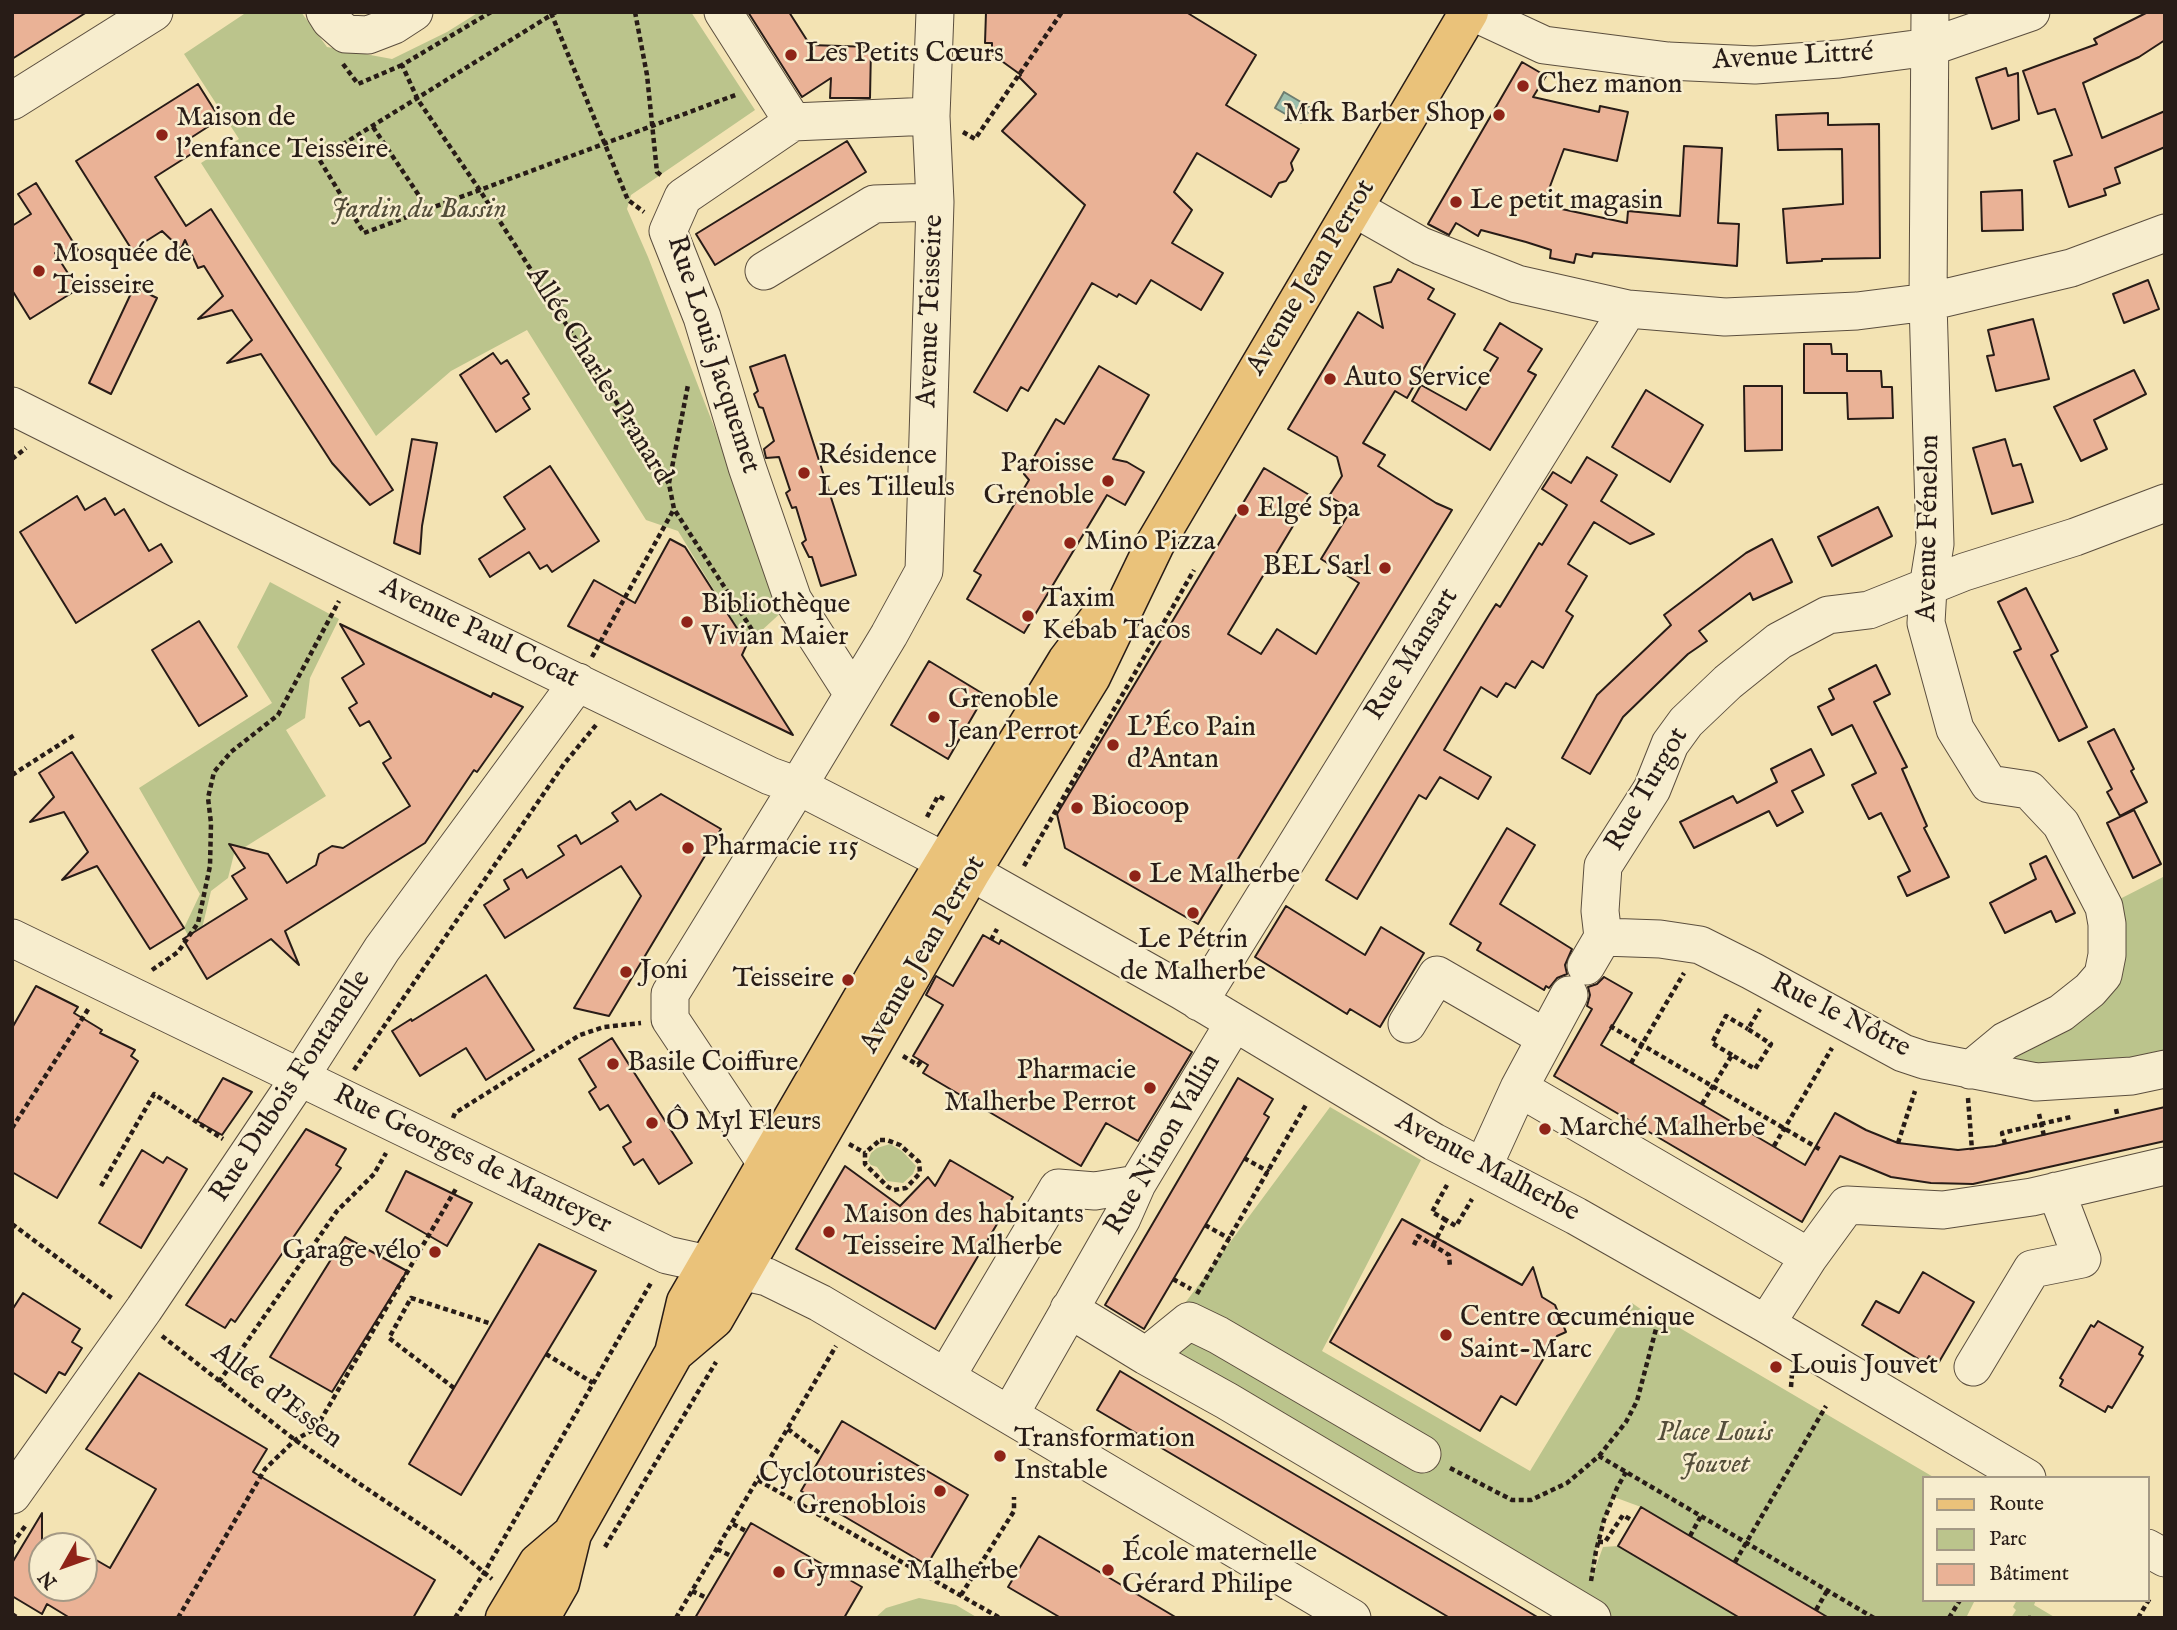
<!DOCTYPE html>
<html>
<head>
<meta charset="utf-8">
<style>
  body { margin:0 }
  #map { position:relative; width:2177px; height:1630px; overflow:hidden; background:#f3e3b3; font-family:"IM FELL English",serif }
  canvas { display:block }
  .frame { position:absolute; inset:0; border:14px solid #281c17; pointer-events:none }
  .legend { position:absolute; left:1922px; top:1476px; width:228px; height:126px; box-sizing:border-box; background:#f7edce; border:2px solid #a49985; margin:0; padding:9px 12px; list-style:none; font-size:21px; color:#281c17 }
  .legend li { display:flex; align-items:center; gap:14px; height:35px }
  .legend b { width:35px; border:2px solid #a49985 }
  .north { position:absolute; left:28px; top:1532px; width:70px; height:70px; box-sizing:border-box; background:#f7edce; border:2px solid #a49985; border-radius:50%; rotate:230deg; font-size:19px; font-weight:700; line-height:28px; text-align:center; color:#281c17 }
  .north::after { content:''; display:block; margin:auto; width:24px; height:32px; background:#8f2418; clip-path:polygon(50% 0,100% 100%,50% 72%,0 100%) }
</style>
</head>
<body>
<div id="map">
<canvas width="2177" height="1630"></canvas>
<div class="frame"></div>
<ul class="legend">
<li><b style="height:9px;background:#eac27a"></b>Route</li>
<li><b style="height:19px;background:#bbc48c"></b>Parc</li>
<li><b style="height:19px;background:#eab296"></b>Bâtiment</li>
</ul>
<div class="north">N</div>
</div>
<script>
const context = document.querySelector('canvas').getContext('2d');
context.lineJoin = 'round';
function fill(path, color) {
  context.fillStyle = color;
  context.fill(path, 'evenodd');
}
function poly(rows) {
  const path = new Path2D();
  for (const r of rows) {
    path.moveTo(r[0], r[1]);
    for (let i = 2; i < r.length; i += 2) path.lineTo(r[i], r[i + 1]);
  }
  return path;
}
function trace(path, color, width, dash) {
  context.strokeStyle = color;
  context.lineWidth = width;
  context.lineCap = dash ? 'butt' : 'round';
  context.setLineDash(dash || []);
  context.stroke(path);
}
function write(font, color, halo, rows, align = 'center') {
  context.font = font + ' "IM FELL English",serif';
  context.lineWidth = 5;
  context.setLineDash([]);
  context.textBaseline = 'middle';
  context.strokeStyle = halo;
  context.fillStyle = color;
  for (const [text, x, y, turn = 0] of rows) {
    context.save();
    context.translate(x, y);
    context.rotate((+turn || 0) * Math.PI / 180);
    context.textAlign = isNaN(turn) ? turn : align;
    if (halo) context.strokeText(text, 0, 0);
    context.fillText(text, 0, 0);
    context.restore();
  }
}
fill(poly([
  [247,12,301,12,327,47,392,59,447,32,479,12,691,12,755,110,631,195,627,209,648,257,785,609,747,644,678,531,646,520,527,330,451,371,376,436,201,163,239,139,184,54],
  [270,582,339,619,310,678,305,718,286,730,326,796,234,854,228,878,211,891,200,937,192,943,184,928,200,894,139,788,272,703,237,647],
  [2165,876,2165,1060,2010,1068,2008,1053,2085,1008,2110,904],
  [1330,1107,1421,1160,1322,1351,1530,1471,1632,1303,1665,1326,1673,1324,1935,1478,1923,1478,1923,1600,1975,1600,1966,1618,1829,1618,1641,1507,1614,1497,1604,1520,1596,1551,1592,1577,1603,1547,1618,1546,1740,1618,1598,1618,1146,1356],
  [890,1144,902,1151,916,1166,913,1174,903,1183,887,1181,877,1167,871,1165,868,1161,871,1153,877,1148],
  [919,1598,956,1605,978,1618,875,1618,886,1608],
  [2017,1600,2036,1600,2034,1605,2056,1618,2011,1618,2016,1610,2013,1607]
]), '#bbc48c');
const water = poly([
  [1284,92,1311,108,1301,123,1275,108,1284,92]
]);
fill(water, '#9bbeac');
trace(water, '#6d7d70', 2);
const building = poly([
  [12,12,87,12,12,59,12,12],
  [748,12,789,12,810,45,871,47,870,98,830,98,831,78,802,97,748,12],
  [986,12,1186,12,1256,55,1226,105,1299,149,1291,163,1293,170,1286,181,1279,183,1271,197,1197,153,1174,192,1192,210,1172,243,1223,273,1201,310,1151,280,1136,304,1119,294,1117,297,1092,283,1028,391,1021,387,1007,411,974,392,1085,205,1002,131,1036,94,1019,77,1021,75,992,54,992,43,985,43,986,12],
  [2148,12,2165,12,2165,40,2139,57,2083,83,2102,138,2165,111,2165,147,2115,168,2120,183,2104,189,2106,195,2069,207,2054,161,2072,155,2055,109,2038,114,2023,71,2097,44,2094,39,2148,12],
  [1522,62,1546,76,1533,97,1599,112,1600,106,1628,112,1617,161,1564,149,1543,205,1627,223,1628,211,1680,216,1684,146,1722,148,1718,223,1739,224,1737,266,1593,253,1592,257,1576,254,1574,263,1550,258,1551,250,1526,242,1481,230,1478,236,1456,223,1449,235,1428,224,1522,62],
  [2006,68,2008,76,2018,73,2019,120,1992,129,1976,78,2006,68],
  [198,84,220,119,189,139,196,151,155,177,186,226,211,209,393,490,370,505,332,463,261,354,227,363,252,340,232,310,198,319,223,296,204,266,198,268,185,240,181,249,162,231,132,250,76,161,198,84],
  [1828,113,1828,125,1879,124,1880,258,1822,259,1822,261,1787,263,1783,209,1843,204,1842,149,1778,150,1776,115,1828,113],
  [847,141,866,172,715,265,696,234,847,141],
  [36,183,78,250,62,261,55,253,78,289,30,319,12,290,12,226,31,214,18,194,36,183],
  [2022,190,2023,230,1982,231,1981,192,2022,190],
  [1398,269,1434,289,1428,299,1455,314,1407,398,1395,391,1363,443,1385,455,1378,466,1436,503,1452,510,1198,924,1065,848,1057,814,1264,468,1311,496,1228,634,1261,654,1277,629,1316,654,1359,583,1321,559,1351,510,1329,496,1342,476,1337,457,1288,429,1358,312,1383,328,1374,287,1391,282,1398,269],
  [2148,280,2159,309,2124,323,2113,294,2148,280],
  [134,287,157,298,111,394,89,383,134,287],
  [2033,319,2049,379,1996,391,1987,356,1994,355,1988,330,2033,319],
  [1500,323,1542,349,1528,371,1536,375,1490,450,1412,401,1421,385,1466,410,1498,358,1484,350,1500,323],
  [1804,344,1831,344,1832,354,1847,354,1847,371,1881,371,1882,387,1892,387,1893,418,1848,419,1847,393,1804,393,1804,344],
  [493,353,501,364,507,360,529,394,523,398,530,409,496,432,460,375,493,353],
  [785,355,856,575,821,586,812,557,809,557,802,543,806,540,796,507,792,508,786,493,790,490,779,457,766,458,764,449,774,441,763,408,759,407,754,394,758,391,750,367,785,355],
  [1099,366,1149,395,1113,459,1127,462,1144,472,1125,505,1107,495,1024,633,967,599,981,575,974,571,1029,480,1024,474,1056,419,1064,424,1099,366],
  [2134,370,2146,394,2094,420,2107,449,2081,461,2054,407,2134,370],
  [1744,386,1782,386,1782,450,1745,451,1744,386],
  [1646,390,1703,425,1670,482,1612,447,1646,390],
  [412,439,437,443,422,526,420,554,394,543,412,439],
  [2005,439,2013,466,2021,464,2033,502,1992,514,1973,448,2005,439],
  [1587,457,1617,475,1601,501,1654,534,1630,544,1594,522,1568,564,1587,576,1566,611,1573,616,1543,668,1532,661,1515,688,1506,683,1497,697,1481,687,1444,750,1491,777,1478,799,1440,777,1426,799,1419,795,1357,899,1326,880,1489,615,1496,604,1500,607,1539,543,1542,545,1567,505,1542,489,1553,472,1571,483,1587,457],
  [550,466,599,541,552,572,547,565,540,569,529,552,490,577,479,559,525,529,504,497,550,466],
  [77,496,85,510,105,498,115,515,124,509,149,551,161,544,172,562,76,623,20,532,77,496],
  [1878,507,1892,536,1832,566,1818,537,1878,507],
  [670,539,685,547,747,644,742,655,793,735,568,626,594,580,635,603,670,539],
  [1772,539,1792,582,1753,600,1750,593,1699,631,1707,641,1688,654,1623,717,1590,774,1562,758,1597,695,1671,625,1664,615,1746,553,1772,539],
  [2026,588,2058,651,2051,655,2087,727,2059,741,2014,652,2021,649,1998,602,2026,588],
  [199,621,247,696,199,726,152,650,199,621],
  [340,624,491,697,493,693,523,707,477,772,474,770,425,843,285,931,299,965,271,939,207,979,183,939,247,899,232,876,245,868,229,844,268,854,287,883,316,865,319,854,332,846,343,848,410,806,383,763,391,758,369,721,360,726,349,708,357,703,342,678,364,664,340,624],
  [929,661,985,695,948,759,891,725,929,661],
  [1876,665,1890,694,1874,702,1907,767,1902,769,1927,826,1924,828,1949,877,1907,896,1898,877,1910,871,1881,813,1869,819,1852,785,1876,773,1852,725,1832,735,1818,707,1834,699,1829,689,1876,665],
  [2114,729,2134,769,2131,771,2147,802,2120,816,2107,792,2112,789,2088,742,2114,729],
  [1811,749,1824,775,1792,791,1803,812,1777,826,1769,811,1694,848,1680,822,1733,796,1737,803,1777,782,1771,769,1811,749],
  [72,752,184,928,150,949,97,866,62,880,88,852,64,812,30,822,54,797,39,773,72,752],
  [661,794,721,829,609,1016,574,1008,641,896,621,866,505,938,484,905,509,889,504,880,522,869,527,878,564,855,558,846,576,835,581,844,618,821,612,813,630,801,636,810,661,794],
  [2134,810,2161,864,2133,878,2107,823,2134,810],
  [1507,828,1535,845,1500,904,1572,949,1565,965,1567,974,1557,978,1549,988,1546,986,1544,990,1477,950,1481,943,1450,924,1507,828],
  [2046,856,2075,913,2056,922,2051,911,2005,933,1990,903,2036,879,2030,864,2046,856],
  [1286,906,1365,955,1381,927,1424,953,1380,1027,1350,1009,1347,1014,1255,957,1286,906],
  [983,935,999,944,1001,940,1192,1052,1138,1141,1106,1123,1081,1166,923,1073,928,1065,913,1056,943,1005,926,995,936,976,953,986,983,935],
  [486,975,534,1050,486,1080,466,1048,420,1076,392,1031,411,1019,412,1021,486,975],
  [1604,977,1632,993,1601,1045,1805,1165,1835,1113,1866,1130,1898,1143,1958,1150,1995,1146,2165,1107,2165,1141,1973,1184,1931,1183,1891,1177,1840,1156,1802,1222,1554,1076,1592,1009,1587,1006,1590,995,1588,987,1597,984,1604,977],
  [36,986,78,1007,74,1013,102,1030,100,1033,135,1050,131,1056,138,1061,57,1198,12,1172,12,1028,36,986],
  [612,1038,692,1163,659,1184,643,1159,634,1165,623,1147,631,1142,608,1105,600,1110,589,1092,596,1087,579,1059,612,1038],
  [223,1078,252,1092,222,1135,197,1121,223,1078],
  [1238,1078,1273,1099,1264,1114,1269,1117,1144,1329,1105,1305,1238,1078],
  [306,1129,346,1149,336,1165,341,1168,235,1322,231,1319,225,1328,186,1305,306,1129],
  [142,1150,163,1163,167,1157,187,1169,141,1248,99,1223,142,1150],
  [950,1160,1013,1197,935,1329,796,1249,845,1166,900,1206,928,1177,935,1186,950,1160],
  [406,1171,472,1203,447,1246,386,1211,406,1171],
  [1402,1219,1522,1285,1533,1267,1542,1297,1555,1305,1566,1332,1557,1336,1516,1405,1501,1396,1480,1431,1330,1342,1402,1219],
  [345,1237,407,1271,332,1392,270,1357,345,1237],
  [539,1244,596,1271,461,1495,409,1464,539,1244],
  [1923,1272,1974,1302,1939,1362,1929,1356,1925,1363,1862,1325,1876,1301,1899,1313,1923,1272],
  [23,1293,80,1329,72,1342,82,1348,65,1375,59,1372,46,1393,12,1372,12,1310,23,1293],
  [2098,1321,2143,1347,2139,1354,2143,1356,2112,1408,2108,1406,2105,1412,2060,1386,2063,1380,2060,1378,2091,1325,2094,1327,2098,1321],
  [1120,1371,1170,1401,1539,1618,1450,1618,1097,1410,1120,1371],
  [139,1373,267,1449,253,1472,435,1580,413,1618,70,1618,47,1604,42,1614,12,1596,12,1563,42,1513,42,1588,84,1588,84,1553,110,1568,156,1489,86,1449,139,1373],
  [842,1421,968,1495,927,1565,801,1491,842,1421],
  [1641,1507,1690,1536,1829,1618,1740,1618,1618,1546,1641,1507],
  [751,1523,862,1587,844,1618,695,1618,751,1523],
  [1039,1536,1177,1618,1061,1618,1008,1587,1039,1536]
]);
fill(building, '#eab296');
trace(building, '#281c17', 2);
const minor = poly([
  [325,12,330,20,346,34,368,35,394,25,414,12],
  [723,12,793,122],
  [1473,12,1544,45,1668,61,1755,65,1839,59,1930,47,2031,12],
  [1930,12,1928,302,1935,544,1928,588,1926,623,1955,729,1989,784,2029,790,2061,824,2104,907,2107,924,2107,955,2103,975,2090,990,2061,1013,2005,1041,1970,1070],
  [12,101,154,12],
  [1354,208,1421,246,1517,284,1628,309,1725,317,1857,311,1928,302,2071,268,2165,233],
  [764,271,874,204,935,202],
  [12,406,176,488,770,776,798,786,946,862,971,872,1182,991,1434,1142,1576,1216,1766,1324,2027,1478],
  [854,691,846,683,793,600,747,467,702,317,668,231,683,197,793,122,931,116],
  [1603,937,1660,939,1700,945,1752,971,1903,1053,1924,1060,2036,1082,2132,1076,2165,1069],
  [12,938,667,1255,767,1277,820,1303,1352,1618],
  [1586,966,1603,937,1600,911,1603,866,1652,789,1670,744,1686,722,1728,682,1779,641,1828,615,1869,610,1964,572,2075,537,2165,503],
  [1199,1002,1628,309],
  [1407,1024,1437,975,1546,1038],
  [1519,1088,1809,1257],
  [766,1163,670,1019,670,994,798,786,889,635,924,571,935,202,931,116,935,12],
  [1483,1167,1519,1088,1569,995],
  [1069,1309,1146,1356,1189,1321,1218,1335,1422,1454],
  [1766,1324,1809,1257,1847,1205,1943,1210,2032,1197,2165,1166],
  [1146,1356,1227,1401,1592,1618],
  [1973,1367,2032,1269,2082,1259,2056,1191],
  [946,1377,1058,1188,1095,1191,1137,1184],
  [1010,1414,1122,1218,1137,1184,1234,1023],
  [12,1495,144,1309,300,1077,382,949,578,682],
  [2147,1548,2165,1558]
]);
const major = poly([
  [674,1353,714,1319,971,872,1091,677,1155,544,1469,12],
  [505,1618,538,1563,572,1534],
  [540,1618,560,1583,572,1534,674,1353,686,1302,708,1264,876,975,1067,661,1103,613]
]);
trace(minor, '#5b4e3e', 39);
trace(major, '#281c17', 41);
trace(poly([
  [491,12,402,65,418,100,479,189,669,484,674,509,756,636],
  [556,12,319,159,364,233,738,94],
  [635,12,647,75,657,172,662,176],
  [551,13,625,193,628,200,644,212],
  [343,64,358,84,402,65],
  [373,127,428,209],
  [963,132,975,139,1062,12],
  [12,459,26,448],
  [669,483,688,385],
  [592,657,674,509],
  [12,775,76,734],
  [927,817,938,796,946,800],
  [1024,866,1194,570],
  [991,940,997,929],
  [152,970,178,952,198,923,210,866,211,823,208,798,214,772,231,752,278,715,339,601],
  [1610,1026,1821,1150],
  [1732,1055,1712,1043,1726,1016,1748,1029],
  [903,1056,918,1065,921,1061],
  [1631,1063,1684,973],
  [354,1070,564,764,596,725],
  [1968,1098,1972,1150],
  [1702,1104,1732,1055,1755,1069,1771,1044,1748,1029,1760,1009],
  [2116,1109,2118,1118],
  [2039,1114,2044,1136],
  [453,1118,455,1113,580,1035,604,1027,641,1023],
  [12,1128,89,1008],
  [880,1140,887,1140,900,1145,919,1162,920,1173,906,1188,894,1190,888,1187,865,1164,865,1153,880,1140],
  [1898,1143,1915,1091],
  [849,1144,865,1153],
  [2005,1144,2002,1133,2071,1117],
  [1774,1146,1832,1048],
  [1244,1158,1269,1172],
  [101,1186,154,1094,223,1139],
  [1446,1220,1432,1212,1447,1185],
  [12,1224,113,1299],
  [1205,1225,1230,1239],
  [1414,1245,1418,1236,1449,1255,1450,1267],
  [1433,1245,1446,1220,1456,1226,1472,1199],
  [1173,1279,1191,1289],
  [1197,1294,1307,1103],
  [162,1336,295,1440,456,1549,492,1579],
  [546,1354,593,1383],
  [219,1382,337,1211,374,1174,386,1153],
  [1791,1387,1792,1374],
  [454,1388,389,1338,411,1298,492,1324],
  [788,1429,822,1455],
  [1599,1456,1626,1422,1637,1401,1661,1310],
  [1450,1468,1512,1500,1531,1500,1567,1483,1599,1456,1874,1618],
  [758,1480,1000,1618],
  [733,1524,746,1531],
  [1690,1536,1701,1516],
  [1598,1542,1605,1542,1623,1515,1633,1521],
  [12,1544,26,1525],
  [605,1547,716,1362],
  [717,1549,731,1556],
  [1735,1562,1826,1406],
  [1591,1581,1596,1551,1604,1520,1617,1488,1626,1472],
  [692,1591,707,1598],
  [961,1595,1014,1511,1014,1497],
  [1816,1610,1827,1591],
  [12,1614,18,1618],
  [178,1618,265,1469,295,1440,316,1428,457,1187],
  [455,1618,484,1573,652,1281],
  [676,1618,836,1346],
  [1949,1618,1960,1600],
  [2028,1618,2031,1618],
  [2138,1618,2150,1598]
]), '#281c17', 4.5, [5, 3.5]);
trace(minor, '#f7edce', 37);
trace(major, '#eac27a', 38);
for (const [x, y, r, color] of [
  [791,55,7,"#8f2418"],
  [1523,86,7,"#8f2418"],
  [1499,115,7,"#8f2418"],
  [162,135,7,"#8f2418"],
  [1456,202,7,"#8f2418"],
  [39,271,7,"#8f2418"],
  [1330,379,7,"#8f2418"],
  [804,473,7,"#8f2418"],
  [1108,481,7,"#8f2418"],
  [1243,510,7,"#8f2418"],
  [1070,543,7,"#8f2418"],
  [1385,568,7,"#8f2418"],
  [1028,616,7,"#8f2418"],
  [687,622,7,"#8f2418"],
  [934,717,7,"#8f2418"],
  [1113,745,7,"#8f2418"],
  [1077,808,7,"#8f2418"],
  [688,848,7,"#8f2418"],
  [1135,876,7,"#8f2418"],
  [1193,913,7,"#8f2418"],
  [626,972,7,"#8f2418"],
  [848,980,7,"#8f2418"],
  [613,1064,7,"#8f2418"],
  [1150,1088,7,"#8f2418"],
  [652,1123,7,"#8f2418"],
  [1545,1129,7,"#8f2418"],
  [829,1232,7,"#8f2418"],
  [435,1252,7,"#8f2418"],
  [1446,1335,7,"#8f2418"],
  [1776,1367,7,"#8f2418"],
  [1000,1456,7,"#8f2418"],
  [940,1491,7,"#8f2418"],
  [1108,1570,7,"#8f2418"],
  [779,1572,7,"#8f2418"]
]) {
  const dot = new Path2D();
  dot.arc(x, y, r, 0, 2 * Math.PI);
  context.fillStyle = color;
  context.fill(dot);
  trace(dot, '#f7edce', 2.5);
}
write('28px', '#281c17', '#f7edce', [
  ["Les Petits Cœurs",805,55],
  ["Chez manon",1537,86],
  ["Mfk Barber Shop",1485,115,"right"],
  ["Maison de",176,119],
  ["l'enfance Teisseire",176,151],
  ["Le petit magasin",1470,202],
  ["Mosquée de",53,255],
  ["Teisseire",53,287],
  ["Auto Service",1344,379],
  ["Résidence",818,457],
  ["Les Tilleuls",818,489],
  ["Paroisse",1094,465,"right"],
  ["Grenoble",1094,497,"right"],
  ["Elgé Spa",1257,510],
  ["Mino Pizza",1084,543],
  ["BEL Sarl",1371,568,"right"],
  ["Taxim",1042,600],
  ["Kebab Tacos",1042,632],
  ["Bibliothèque",701,606],
  ["Vivian Maier",701,638],
  ["Grenoble",948,701],
  ["Jean Perrot",948,733],
  ["L'Éco Pain",1127,729],
  ["d'Antan",1127,761],
  ["Biocoop",1091,808],
  ["Pharmacie 115",702,848],
  ["Le Malherbe",1149,876],
  ["Le Pétrin",1193,941,"center"],
  ["de Malherbe",1193,973,"center"],
  ["Joni",640,972],
  ["Teisseire",834,980,"right"],
  ["Basile Coiffure",627,1064],
  ["Pharmacie",1136,1072,"right"],
  ["Malherbe Perrot",1136,1104,"right"],
  ["Ô Myl Fleurs",666,1123],
  ["Marché Malherbe",1559,1129],
  ["Maison des habitants",843,1216],
  ["Teisseire Malherbe",843,1248],
  ["Garage vélo",421,1252,"right"],
  ["Centre œcuménique",1460,1319],
  ["Saint-Marc",1460,1351],
  ["Louis Jouvet",1790,1367],
  ["Transformation",1014,1440],
  ["Instable",1014,1472],
  ["Cyclotouristes",926,1475,"right"],
  ["Grenoblois",926,1507,"right"],
  ["École maternelle",1122,1554],
  ["Gérard Philipe",1122,1586],
  ["Gymnase Malherbe",793,1572]
], 'left');
write('28px', '#281c17', '#f7edce', [
  ["Avenue Littré",1793,58,-3],
  ["Avenue Jean Perrot",1312,278,-59],
  ["Avenue Teisseire",932,311,-88],
  ["Rue Louis Jacquemet",712,355,72],
  ["Allée Charles Pranard",598,376,58],
  ["Avenue Fénelon",1930,528,-89],
  ["Avenue Paul Cocat",479,634,26],
  ["Rue Mansart",1413,655,-58],
  ["Rue Turgot",1648,790,-60],
  ["Avenue Jean Perrot",924,955,-60],
  ["Rue le Nôtre",1840,1017,27],
  ["Rue Dubois Fontanelle",292,1087,-57],
  ["Rue Ninon Vallin",1164,1145,-60],
  ["Rue Georges de Manteyer",472,1161,26],
  ["Avenue Malherbe",1487,1168,28],
  ["Allée d'Essen",276,1397,37]
]);
write('italic 28px', '#544e3a', '#f7edce', [
  ["Jardin du Bassin",419,211],
  ["Place Louis",1715,1434],
  ["Jouvet",1715,1466]
]);
</script>
</body>
</html>
